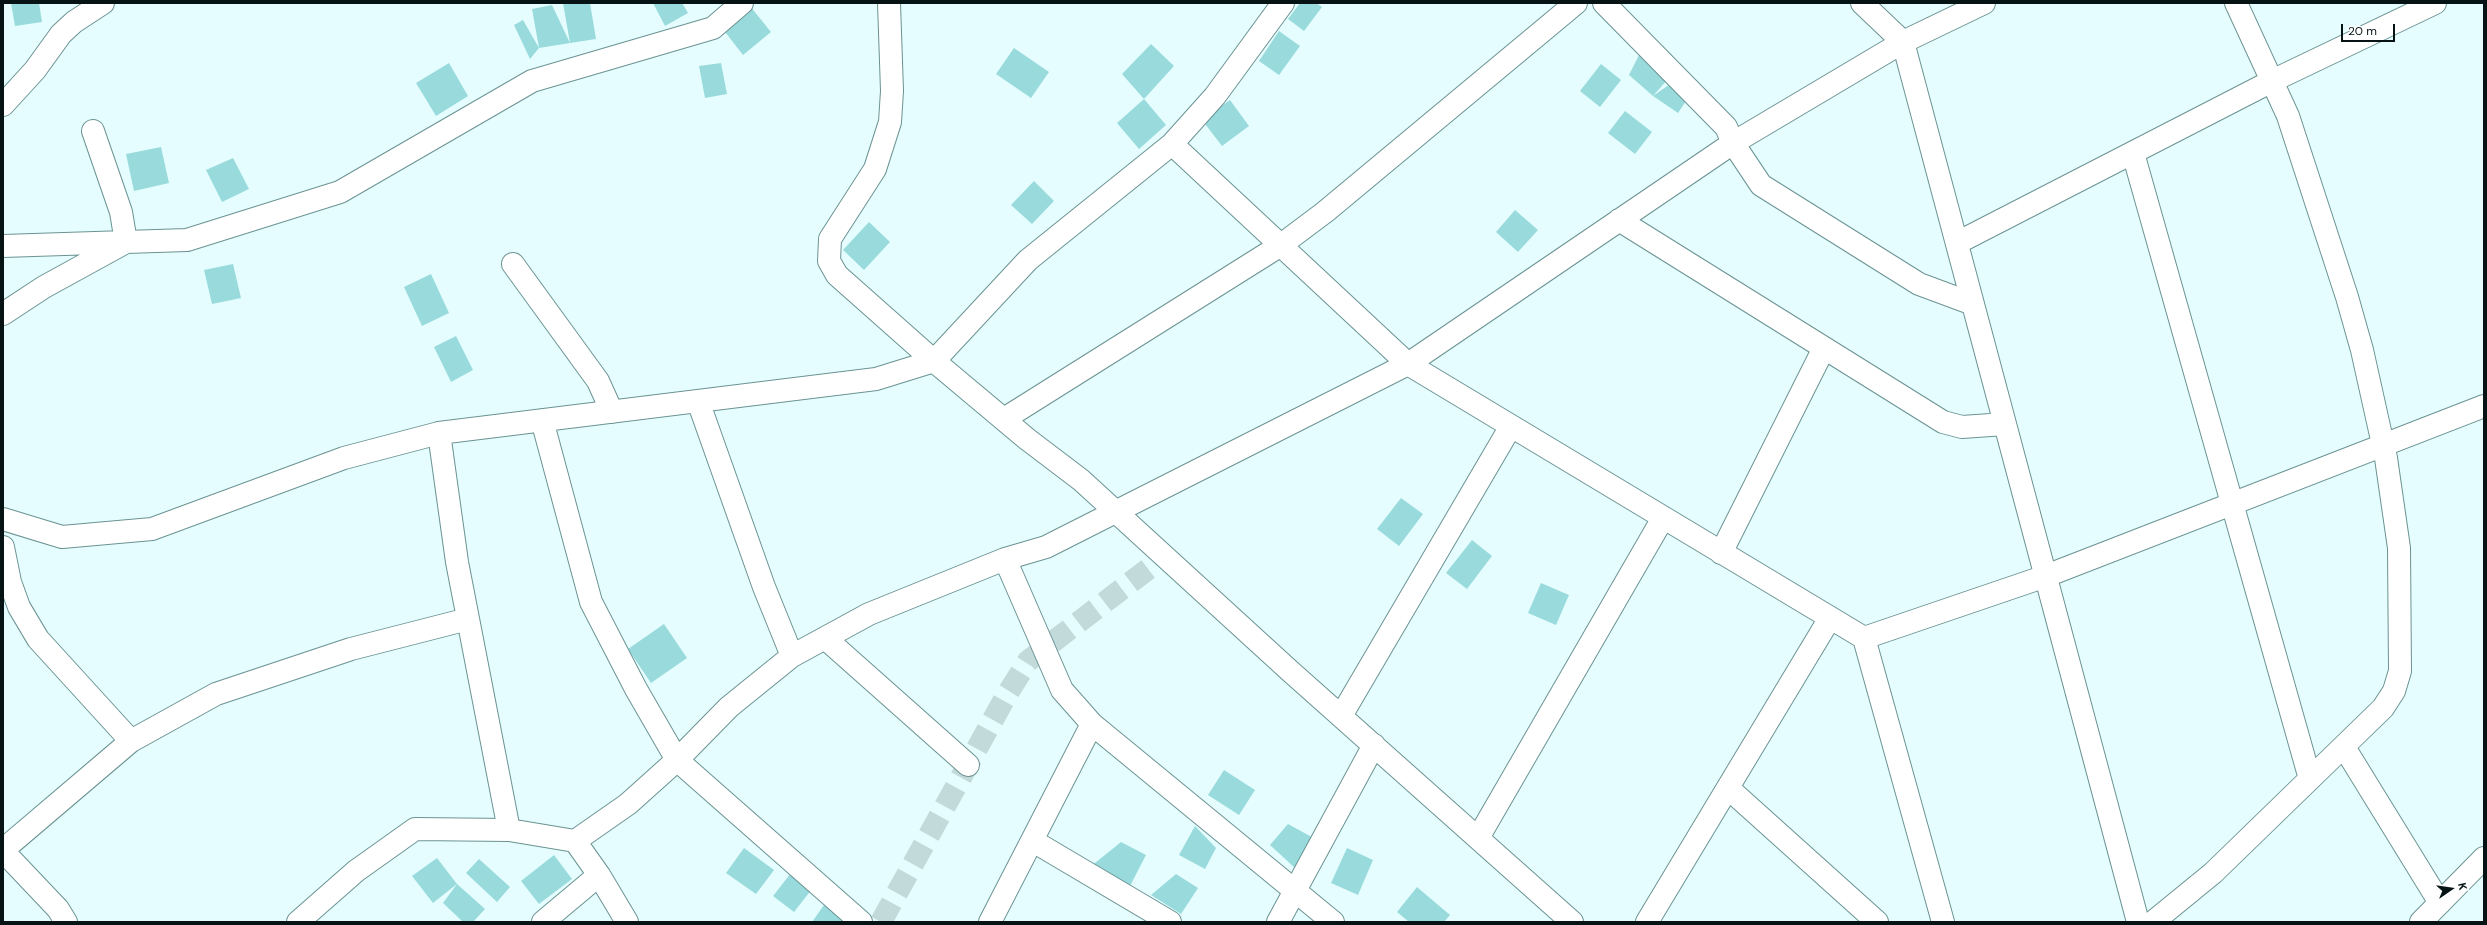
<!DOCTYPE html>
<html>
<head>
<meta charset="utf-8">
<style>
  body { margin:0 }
  #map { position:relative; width:2487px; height:925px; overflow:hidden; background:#e5fdfe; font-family:"DM Sans",sans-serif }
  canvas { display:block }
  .frame { position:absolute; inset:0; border:4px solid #051314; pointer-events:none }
  .north { position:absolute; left:2431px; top:869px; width:40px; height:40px; -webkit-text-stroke:3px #fff; paint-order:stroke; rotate:77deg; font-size:11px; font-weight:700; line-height:16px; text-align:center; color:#051314 }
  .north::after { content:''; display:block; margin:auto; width:14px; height:18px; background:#051314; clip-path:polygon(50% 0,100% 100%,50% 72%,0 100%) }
  .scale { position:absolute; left:2341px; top:24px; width:54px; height:18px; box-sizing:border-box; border:2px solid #051314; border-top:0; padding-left:5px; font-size:12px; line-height:14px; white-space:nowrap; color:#051314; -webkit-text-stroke:3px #fff; paint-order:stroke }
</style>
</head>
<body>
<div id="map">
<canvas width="2487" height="925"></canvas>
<div class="frame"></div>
<div class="north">K</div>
<div class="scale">20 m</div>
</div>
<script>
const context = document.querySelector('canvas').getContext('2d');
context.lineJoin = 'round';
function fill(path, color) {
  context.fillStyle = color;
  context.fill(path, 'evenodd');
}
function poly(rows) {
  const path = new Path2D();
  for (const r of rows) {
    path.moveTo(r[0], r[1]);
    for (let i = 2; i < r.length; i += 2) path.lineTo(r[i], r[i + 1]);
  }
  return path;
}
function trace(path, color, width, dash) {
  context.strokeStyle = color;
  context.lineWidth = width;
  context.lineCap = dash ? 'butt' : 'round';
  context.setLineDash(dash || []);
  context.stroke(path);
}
fill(poly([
  [11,3,39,3,42,22,15,26],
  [563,3,590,3,596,39,570,43],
  [653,3,682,3,688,13,665,26],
  [1300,3,1316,3,1322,7,1304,31,1288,19],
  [552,5,570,43,539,48,532,9],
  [750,6,771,32,743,55,722,28],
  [523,20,539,48,530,59,514,25],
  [1279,31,1300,46,1279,75,1259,61],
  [1151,44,1174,66,1144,99,1122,74],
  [1014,48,1049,72,1031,98,996,74],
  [1640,53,1668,79,1653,96,1629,75],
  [449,63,468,96,436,116,416,83],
  [721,63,727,94,705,98,699,66],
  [1601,64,1621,80,1600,107,1580,91],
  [1673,82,1686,101,1678,113,1653,96],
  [1144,99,1166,125,1139,149,1117,123],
  [1230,100,1249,126,1222,146,1202,120],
  [1625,111,1652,132,1635,154,1608,133],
  [161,147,169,183,134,191,126,154],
  [233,158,249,189,222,202,206,170],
  [1034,181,1054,201,1032,224,1011,205],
  [1515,210,1538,230,1518,252,1496,232],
  [869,222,890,242,864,270,843,250],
  [233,264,241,298,212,304,204,270],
  [431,274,449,313,422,326,404,287],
  [456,336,473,370,451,382,434,347],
  [1401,498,1423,514,1399,546,1377,529],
  [1472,540,1492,556,1467,589,1446,573],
  [1541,583,1569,595,1556,625,1528,613],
  [664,624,687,658,651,683,628,649],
  [1224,770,1255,790,1239,815,1208,795],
  [1288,824,1319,841,1295,868,1270,845],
  [1195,826,1216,848,1205,869,1179,855],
  [1121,842,1146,855,1129,888,1090,867],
  [744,848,774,870,756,894,726,873],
  [1347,848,1373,860,1358,895,1331,883],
  [554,855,572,879,539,904,521,881],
  [437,858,457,884,433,903,412,876],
  [479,859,510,887,497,902,466,873],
  [791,873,812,889,794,912,773,896],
  [1176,874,1198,888,1181,914,1151,895],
  [457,884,485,909,473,922,463,922,443,903],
  [1417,887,1450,915,1444,922,1409,922,1397,912],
  [826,902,856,922,812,922]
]), '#99dbdc');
trace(poly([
  [881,922,1006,696,1028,661,1165,556]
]), '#c3dadb', 22, [22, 11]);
const minor = poly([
  [889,3,892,91,890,122,875,169,830,239,829,261,837,275,934,361,1027,439,1081,480,1290,671,1572,922],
  [1604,3,1726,127,1733,143,1761,185,1919,284,1973,304],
  [1862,3,1903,42,2138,922],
  [3,105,35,70,61,34,74,22,103,3],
  [1172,144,1408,364,1864,638,1943,922],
  [2133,153,2310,779],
  [1619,220,1943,422,1962,427,2005,424],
  [1957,243,2272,81,2435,3],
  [3,246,187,240,340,192,532,81,713,28,742,3],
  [513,264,598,381,612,412],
  [3,314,44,287,126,242,121,212,93,131],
  [698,401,764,587,792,656],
  [1004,419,1281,245,1325,212,1576,3],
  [542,420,591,602,636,689,677,760,861,922],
  [439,433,457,562,509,830],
  [3,519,62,537,152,529,344,458,439,433,876,379,934,361,1028,260,1172,144,1215,96,1283,3],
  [3,547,10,582,19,607,38,639,131,741],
  [1721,553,1824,348],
  [1005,559,1062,690,1092,724,1333,922],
  [825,638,968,765],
  [1864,638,2046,576,2484,406],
  [1341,716,1511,426],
  [2344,747,2440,903],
  [1728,788,1877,922],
  [1478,838,1663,518],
  [575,841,599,875,627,922],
  [1033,841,1170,922],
  [3,850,131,741,216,694,351,649,468,619],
  [3,851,58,909,66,922],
  [298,922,356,871,415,829,509,830,575,841,628,804,677,760,729,707,792,656,869,614,1005,559,1046,547,1408,364,1733,143,1903,42,1984,3],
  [543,922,599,875],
  [990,922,1092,724],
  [1278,922,1374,745],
  [1647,922,1830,618],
  [2153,922,2213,873,2383,708,2394,691,2400,671,2399,548,2386,458,2362,350,2347,297,2288,116,2236,3],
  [2421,922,2484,858]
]);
trace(minor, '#6b9393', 24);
trace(minor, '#fff', 22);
</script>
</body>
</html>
